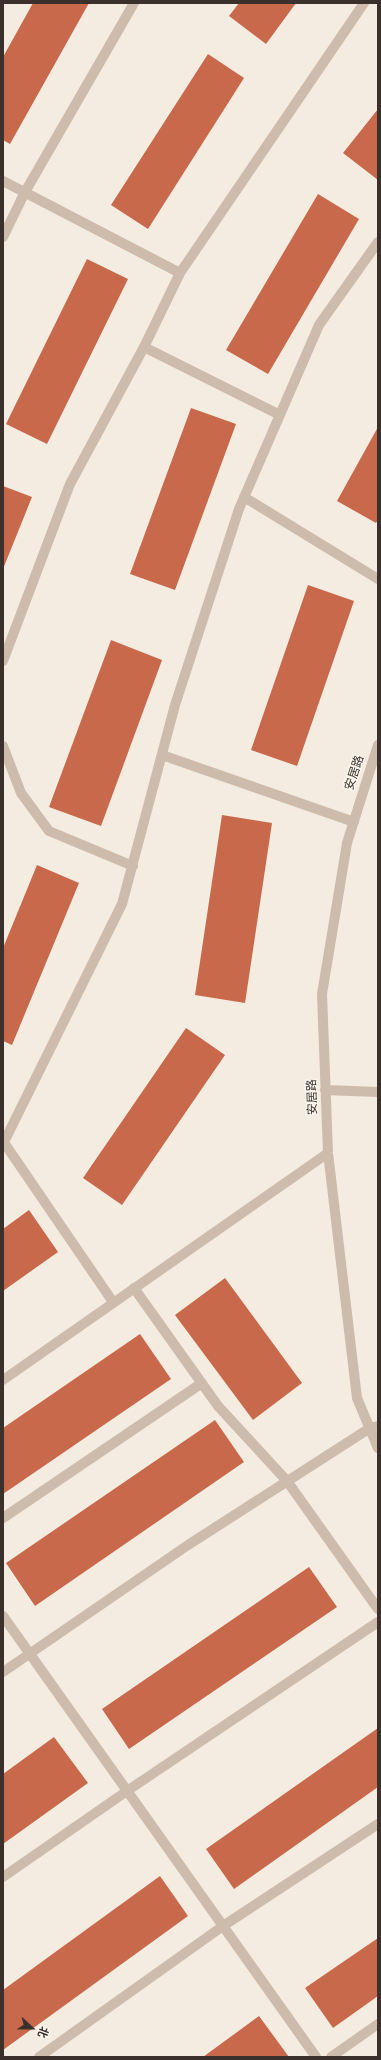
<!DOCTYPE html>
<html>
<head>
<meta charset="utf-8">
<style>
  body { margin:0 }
  #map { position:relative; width:381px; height:2060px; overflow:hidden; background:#f4ebe1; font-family:"Titillium Web","Noto Sans SC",sans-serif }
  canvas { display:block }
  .frame { position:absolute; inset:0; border:4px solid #3b302b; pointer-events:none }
  .north { position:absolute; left:12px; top:2008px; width:40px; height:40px; -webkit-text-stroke:3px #fbf5ee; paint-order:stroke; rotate:111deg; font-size:11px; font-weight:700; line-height:16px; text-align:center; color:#3b302b }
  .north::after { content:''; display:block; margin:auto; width:14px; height:18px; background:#3b302b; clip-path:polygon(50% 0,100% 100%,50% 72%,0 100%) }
</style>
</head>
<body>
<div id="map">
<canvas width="381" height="2060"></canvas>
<div class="frame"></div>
<div class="north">北</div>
</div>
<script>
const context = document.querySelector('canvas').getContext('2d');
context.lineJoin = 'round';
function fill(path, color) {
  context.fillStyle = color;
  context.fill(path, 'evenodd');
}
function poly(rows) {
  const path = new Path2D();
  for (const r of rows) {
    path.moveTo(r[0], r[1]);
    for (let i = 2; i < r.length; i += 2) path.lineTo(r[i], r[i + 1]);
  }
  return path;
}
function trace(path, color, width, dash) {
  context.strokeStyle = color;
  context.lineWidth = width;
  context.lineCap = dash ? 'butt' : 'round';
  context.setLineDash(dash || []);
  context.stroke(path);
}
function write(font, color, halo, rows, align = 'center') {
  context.font = font + ' "Titillium Web","Noto Sans SC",sans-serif';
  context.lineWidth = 3;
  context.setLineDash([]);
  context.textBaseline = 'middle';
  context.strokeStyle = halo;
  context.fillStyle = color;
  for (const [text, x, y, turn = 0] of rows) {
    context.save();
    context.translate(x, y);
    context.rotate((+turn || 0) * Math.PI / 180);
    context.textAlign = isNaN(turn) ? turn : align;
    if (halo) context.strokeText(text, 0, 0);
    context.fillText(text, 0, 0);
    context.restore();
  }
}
fill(poly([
  [33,3,89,3,10,144,3,140,3,57],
  [239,3,296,3,266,44,229,16],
  [208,54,244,78,148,229,111,205],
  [378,109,378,180,343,153],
  [318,194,359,219,268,374,226,350],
  [87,259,128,279,47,444,6,424],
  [191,408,236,424,175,590,130,574],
  [378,427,378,520,376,523,337,501],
  [3,486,32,497,3,569],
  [308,585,354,601,297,766,251,750],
  [111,640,162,660,101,826,49,807],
  [222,815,272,823,245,1003,195,995],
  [37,865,79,883,12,1045,3,1041,3,948],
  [186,1028,225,1055,122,1205,83,1178],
  [29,1210,58,1252,3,1291,3,1229],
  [225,1278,302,1383,253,1420,175,1315],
  [140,1334,171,1379,3,1494,3,1428],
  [215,1420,244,1462,35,1606,6,1563],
  [309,1567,337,1607,129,1749,102,1709],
  [378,1728,378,1787,234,1889,206,1849],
  [54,1737,88,1783,3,1844,3,1774],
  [160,1876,188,1916,3,2050,3,1990],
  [378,1938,378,1996,333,2028,305,1988],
  [259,2016,289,2057,203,2057]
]), '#c8694b');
trace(poly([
  [3,181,180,273],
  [3,237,25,192,134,3],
  [144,347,280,415],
  [244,497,378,579],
  [3,661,70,484,144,347,180,273,364,3],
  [378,745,347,843,322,994,328,1153,357,1398,378,1448],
  [3,746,21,793,49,831,133,866],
  [162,755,354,822],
  [325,1090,378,1092],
  [3,1141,113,1302],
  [4,1142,122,904,175,705,239,509,319,325,378,242],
  [134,1288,218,1406,287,1481,378,1609],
  [3,1380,328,1153],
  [3,1518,202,1383],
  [3,1616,316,2057],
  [3,1672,188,1545,370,1428,378,1426],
  [3,1877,127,1791,378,1622],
  [39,2057,223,1926,378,1824],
  [331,2057,378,2024]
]), '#cdbbac', 10);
write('12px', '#3b302b', '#fbf5ee', [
  ["安居路",355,773,-72],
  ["安居路",313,1097,-92]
]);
</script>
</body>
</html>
